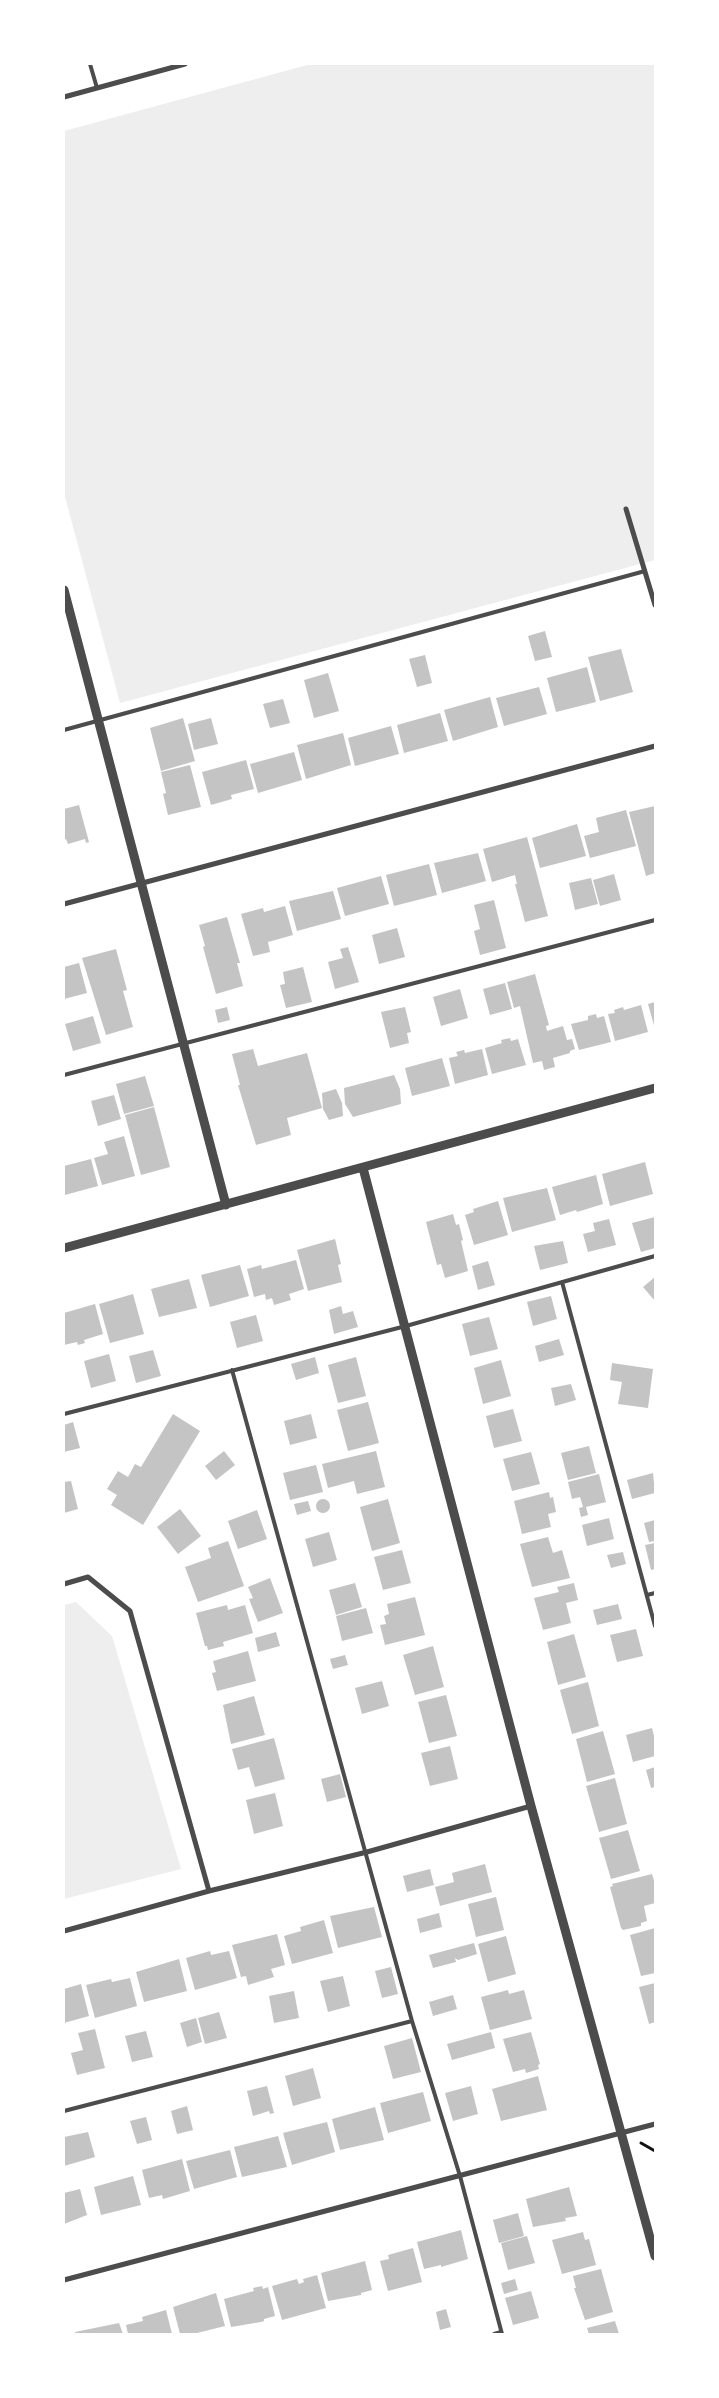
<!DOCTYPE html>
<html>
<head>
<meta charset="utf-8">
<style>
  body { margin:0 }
  #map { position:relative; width:719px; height:2398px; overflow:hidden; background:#fff; font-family:"Exo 2",sans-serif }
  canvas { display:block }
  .frame { position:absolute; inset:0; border:65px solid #fff; pointer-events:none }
</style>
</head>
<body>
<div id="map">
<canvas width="719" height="2398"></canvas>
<div class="frame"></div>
</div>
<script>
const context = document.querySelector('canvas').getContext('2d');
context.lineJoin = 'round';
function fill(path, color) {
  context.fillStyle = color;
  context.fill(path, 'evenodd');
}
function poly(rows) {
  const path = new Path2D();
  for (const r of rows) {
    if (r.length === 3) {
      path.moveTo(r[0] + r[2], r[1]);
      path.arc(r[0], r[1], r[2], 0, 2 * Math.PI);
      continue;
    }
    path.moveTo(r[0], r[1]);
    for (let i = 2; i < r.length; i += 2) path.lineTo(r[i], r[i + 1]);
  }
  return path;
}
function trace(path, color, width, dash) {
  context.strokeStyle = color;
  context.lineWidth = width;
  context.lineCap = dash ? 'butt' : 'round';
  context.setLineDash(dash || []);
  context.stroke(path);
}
fill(poly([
  [311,64,655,64,655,560,120,703,64,493,64,131],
  [76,1602,112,1636,181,1869,64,1899,64,1605]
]), '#eee');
fill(poly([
  [545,631,552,657,535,661,528,636],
  [621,649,633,692,600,701,588,657],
  [425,655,432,683,417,687,409,659],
  [587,667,596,702,556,712,547,678],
  [328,673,339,711,314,718,304,680],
  [539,687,547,714,504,726,496,698],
  [490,697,498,727,453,741,444,710],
  [283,699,290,723,270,728,263,704],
  [440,713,448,741,404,753,397,725],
  [183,718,195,761,161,771,150,728],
  [211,718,218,744,194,750,188,724],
  [391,726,399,754,355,766,348,738],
  [343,733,351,765,306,779,297,745],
  [294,752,302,780,258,793,250,764],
  [246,760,254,789,231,795,232,799,211,805,202,772],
  [190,765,201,807,168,815,163,794,166,793,161,772],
  [79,805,89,842,86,843,85,839,68,844,66,839,64,840,64,809],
  [655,806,655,873,646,876,629,812],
  [626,810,636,846,590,858,584,836,599,832,596,818],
  [577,824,586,856,540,868,532,838],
  [527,837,548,916,525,922,515,884,517,884,515,875,492,882,483,849],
  [478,853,486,881,442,893,434,863],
  [429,864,437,895,394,906,386,875],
  [614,874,621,900,600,906,593,880],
  [381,876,389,904,345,916,337,888],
  [591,878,598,904,575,910,569,883],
  [333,891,341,919,297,931,289,901],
  [494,900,506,948,480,955,474,931,480,929,474,905],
  [285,906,293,935,268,942,270,952,253,956,241,914,263,908,264,912],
  [227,917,240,963,237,963,243,986,216,994,203,947,205,946,199,925],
  [397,928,405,957,379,964,372,935],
  [348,947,359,982,335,989,328,962,343,958,340,949],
  [116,949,127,990,123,991,133,1027,106,1035,82,958],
  [79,963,87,993,64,999,64,967],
  [303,967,312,1002,286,1008,280,985,285,984,283,972],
  [535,974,549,1025,546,1026,547,1031,563,1026,567,1040,572,1039,575,1049,570,1051,570,1053,553,1058,555,1067,544,1070,542,1061,533,1063,520,1006,514,1008,507,982],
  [505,983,512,1009,490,1015,483,989],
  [460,989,468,1018,441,1026,433,997],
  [655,1002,655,1029,648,1004],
  [641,1005,648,1032,615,1041,608,1014,615,1013,614,1010,623,1007,624,1010],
  [227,1007,230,1020,218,1023,215,1010],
  [405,1007,411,1032,407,1033,409,1043,390,1048,381,1012],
  [596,1014,597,1018,604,1016,611,1042,579,1050,571,1024,588,1020,588,1016],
  [93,1016,101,1043,73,1051,65,1024],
  [510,1038,511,1041,518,1039,526,1065,492,1074,485,1048,502,1043,501,1040],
  [253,1049,258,1066,307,1053,322,1108,287,1118,291,1135,256,1145,238,1085,240,1085,232,1054],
  [482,1049,488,1075,455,1084,449,1058,458,1056,456,1052,464,1050,465,1053],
  [442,1058,450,1086,412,1096,405,1068],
  [394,1075,400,1089,401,1104,353,1117,345,1104,344,1088],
  [145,1076,154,1106,124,1114,116,1084],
  [336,1089,342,1103,343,1116,329,1120,323,1109,322,1093],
  [114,1095,121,1119,98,1126,91,1101],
  [154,1107,170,1167,141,1175,125,1115],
  [124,1136,135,1176,102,1185,94,1158,108,1154,104,1142],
  [91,1159,98,1186,65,1195,64,1166],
  [645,1162,653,1194,610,1206,602,1174],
  [596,1175,603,1204,577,1212,576,1210,560,1215,552,1187],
  [547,1188,556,1220,512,1232,503,1198],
  [498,1201,508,1235,474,1245,465,1215,474,1212,473,1209],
  [453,1214,456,1225,459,1224,463,1240,461,1241,468,1271,445,1278,441,1264,437,1265,426,1222],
  [655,1217,655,1248,641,1252,632,1223],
  [609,1219,616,1245,588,1252,583,1234,595,1231,593,1223],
  [335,1239,341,1264,338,1265,342,1282,308,1291,297,1250],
  [563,1241,568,1263,540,1270,534,1246],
  [296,1260,304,1289,289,1294,291,1300,274,1305,272,1298,266,1300,265,1294,254,1297,247,1269,261,1265,262,1269],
  [488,1261,495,1285,478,1290,472,1266],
  [240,1265,249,1296,210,1307,201,1275],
  [655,1277,655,1301,643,1287],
  [189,1279,197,1308,159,1317,151,1289],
  [133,1294,144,1334,110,1343,99,1304],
  [551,1296,557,1319,533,1326,527,1302],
  [95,1304,103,1334,84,1340,85,1343,78,1345,77,1342,64,1345,64,1313],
  [341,1306,343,1314,353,1311,358,1327,334,1334,329,1310],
  [256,1315,263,1341,237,1348,230,1322],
  [489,1317,498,1349,470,1356,462,1324],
  [559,1339,564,1355,539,1362,535,1346],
  [153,1350,161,1376,136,1383,129,1356],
  [109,1354,116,1381,91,1388,84,1361],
  [315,1357,319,1373,296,1380,291,1364],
  [356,1357,366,1396,338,1403,328,1365],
  [501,1360,511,1396,483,1404,474,1368],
  [612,1363,653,1369,648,1408,618,1404,622,1382,610,1380],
  [571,1384,576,1400,555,1406,551,1388],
  [368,1402,379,1443,348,1451,337,1410],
  [513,1409,522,1441,494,1448,486,1416],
  [173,1414,200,1431,143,1525,111,1505,117,1495,107,1489,118,1471,128,1477,135,1464,141,1467],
  [311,1414,317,1438,290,1445,284,1421],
  [73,1422,80,1448,64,1452,64,1425],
  [589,1446,596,1473,568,1480,561,1453],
  [224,1451,235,1465,216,1480,205,1466],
  [376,1451,385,1487,357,1494,354,1481,328,1488,322,1464],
  [531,1452,540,1484,512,1491,503,1459],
  [316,1465,323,1492,290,1500,283,1473],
  [653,1473,655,1493,632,1499,627,1480],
  [599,1474,606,1502,586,1507,588,1515,581,1517,579,1508,583,1507,580,1497,572,1499,568,1482],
  [71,1481,78,1509,64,1513,64,1482],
  [549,1492,550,1498,553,1497,556,1512,548,1514,551,1527,522,1534,514,1501],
  [323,1506,7],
  [388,1499,400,1543,372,1551,360,1507],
  [308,1501,311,1511,297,1515,294,1504],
  [180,1509,201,1536,178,1554,157,1527],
  [257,1510,267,1539,238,1549,228,1521],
  [609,1518,614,1539,587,1546,582,1525],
  [655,1520,655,1541,649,1542,644,1523],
  [329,1532,337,1560,313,1567,305,1539],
  [548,1537,553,1553,562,1550,570,1578,532,1587,520,1544],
  [228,1541,244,1586,198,1602,185,1567,211,1558,208,1548],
  [655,1543,655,1569,651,1570,645,1545],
  [402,1550,411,1583,383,1590,374,1557],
  [623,1552,626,1564,611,1568,607,1555],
  [270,1578,283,1613,258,1622,249,1599,253,1598,248,1587],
  [355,1583,362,1607,336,1615,329,1590],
  [574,1583,578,1600,566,1603,571,1623,543,1630,534,1598,559,1592,557,1587],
  [415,1597,425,1635,385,1645,380,1625,386,1624,384,1616,389,1614,387,1604],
  [618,1604,622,1619,597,1625,593,1610],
  [227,1605,228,1610,245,1605,253,1633,223,1642,224,1646,208,1650,207,1646,205,1646,196,1613],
  [366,1608,373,1633,342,1641,336,1616],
  [636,1629,643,1656,617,1662,610,1635],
  [276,1632,280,1646,258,1652,255,1638],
  [574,1634,586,1677,558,1685,547,1642],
  [433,1646,444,1687,415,1695,403,1655],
  [248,1651,256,1681,217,1691,212,1673,216,1672,213,1661],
  [345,1655,348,1665,333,1669,330,1659],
  [382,1681,389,1706,362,1714,355,1688],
  [588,1682,599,1726,572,1734,560,1690],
  [446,1695,457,1736,429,1743,418,1702],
  [254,1696,265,1735,231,1744,223,1705],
  [652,1728,655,1740,655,1756,633,1762,626,1735],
  [603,1731,615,1774,587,1782,576,1739],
  [274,1738,285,1779,255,1787,249,1767,238,1770,232,1749],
  [450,1746,458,1779,430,1786,421,1753],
  [655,1767,655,1787,651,1788,646,1770],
  [340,1774,346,1797,327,1802,321,1779],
  [615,1778,627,1824,599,1832,586,1786],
  [275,1793,283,1826,254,1834,246,1800],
  [628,1830,640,1871,611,1879,599,1838],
  [485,1864,492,1892,440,1906,435,1887,454,1882,452,1873],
  [430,1869,434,1885,407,1892,403,1876],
  [652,1874,655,1884,655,1903,644,1906,647,1921,641,1923,641,1926,623,1930,621,1928,610,1887,613,1886,612,1884],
  [496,1897,504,1930,476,1937,468,1904],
  [374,1907,382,1937,338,1948,330,1916],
  [439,1913,442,1927,420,1933,417,1919],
  [324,1920,333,1953,292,1964,284,1936,301,1931,300,1927],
  [655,1928,655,1973,641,1976,630,1935],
  [277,1934,285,1965,271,1969,274,1977,248,1985,246,1976,241,1977,232,1945],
  [506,1936,516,1974,488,1982,478,1944],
  [474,1943,477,1954,458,1960,455,1958,456,1962,433,1968,429,1955],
  [210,1951,211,1955,229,1951,237,1978,195,1990,186,1958],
  [179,1959,187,1991,144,2002,136,1972],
  [391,1967,398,1994,382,1998,375,1971],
  [343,1976,350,2006,328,2012,320,1981],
  [130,1978,137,2006,95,2018,86,1985,111,1979,112,1982],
  [655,1983,655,2022,649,2024,639,1987],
  [81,1984,89,2016,64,2023,64,1989],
  [508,1990,509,1994,524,1990,532,2019,490,2030,481,1997],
  [294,1991,299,2018,274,2023,269,1996],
  [453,1995,457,2009,433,2016,429,2002],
  [219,2012,227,2038,205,2044,198,2018],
  [196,2018,202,2042,187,2047,180,2023],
  [95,2029,105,2068,77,2075,71,2053,83,2050,78,2033],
  [146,2031,153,2057,132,2062,125,2036],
  [491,2032,495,2048,452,2060,447,2044],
  [531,2032,540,2064,538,2065,539,2069,526,2073,525,2069,513,2072,503,2039],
  [412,2038,421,2072,393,2079,384,2046],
  [313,2068,321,2098,293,2106,285,2076],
  [538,2076,547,2110,501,2121,492,2089],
  [267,2086,274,2113,270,2114,269,2111,253,2116,247,2091],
  [471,2086,478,2114,453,2121,445,2093],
  [423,2092,431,2121,388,2133,380,2103],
  [187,2106,193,2130,177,2134,171,2111],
  [375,2107,384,2140,340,2150,332,2119],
  [146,2117,152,2140,137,2144,130,2121],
  [327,2122,335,2152,292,2165,283,2133],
  [88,2132,95,2157,64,2166,64,2137],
  [278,2136,287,2167,242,2177,234,2147],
  [230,2150,237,2177,194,2189,186,2161],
  [182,2159,190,2191,163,2199,162,2195,149,2198,142,2170],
  [133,2176,141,2205,101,2215,94,2187],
  [569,2187,577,2216,565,2218,566,2221,533,2227,526,2199],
  [80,2189,87,2215,64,2224,64,2193],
  [518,2213,524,2236,499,2243,493,2220],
  [461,2230,468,2259,441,2267,441,2265,424,2269,417,2242],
  [583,2232,585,2240,589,2239,596,2265,562,2274,552,2240],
  [527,2236,535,2263,508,2270,501,2243],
  [413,2248,422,2282,388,2291,380,2261,389,2259,388,2255],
  [365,2261,372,2290,361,2293,361,2295,328,2301,321,2273],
  [601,2269,613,2312,585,2320,574,2288,576,2288,573,2276],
  [317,2275,326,2308,282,2320,272,2286,297,2279,299,2284,304,2282,303,2279],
  [515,2279,518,2290,504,2294,501,2283],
  [262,2286,263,2289,268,2287,275,2316,264,2319,264,2321,261,2322,231,2327,224,2299,254,2291,253,2288],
  [531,2291,539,2318,513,2325,505,2298],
  [216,2293,225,2326,193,2334,180,2334,173,2307],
  [446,2309,451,2327,440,2330,436,2312],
  [166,2310,172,2334,128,2334,126,2325,143,2321,142,2317],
  [615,2321,619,2334,589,2334,587,2328],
  [119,2323,123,2334,76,2334,75,2332]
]), '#c4c4c4');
trace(poly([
  [641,2143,655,2151]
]), '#111', 3);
trace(poly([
  [90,64,97,88],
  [64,730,645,571],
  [64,1075,655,920],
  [562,1282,655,1626],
  [232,1370,412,2021,460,2176,502,2334],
  [64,1414,406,1326,655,1256],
  [647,1595,655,1593],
  [64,2111,412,2021],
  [494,2334,501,2332]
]), '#4c4c4c', 4);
trace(poly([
  [64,97,185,64],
  [626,509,655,605],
  [64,904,655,746],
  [64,1584,88,1577,130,1611,209,1891],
  [64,1931,209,1891,367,1852,531,1806],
  [64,2280,655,2124]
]), '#4c4c4c', 5);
trace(poly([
  [64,590,226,1205],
  [363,1168,531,1806,655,2256],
  [64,1248,655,1088]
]), '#4c4c4c', 9);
</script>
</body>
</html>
